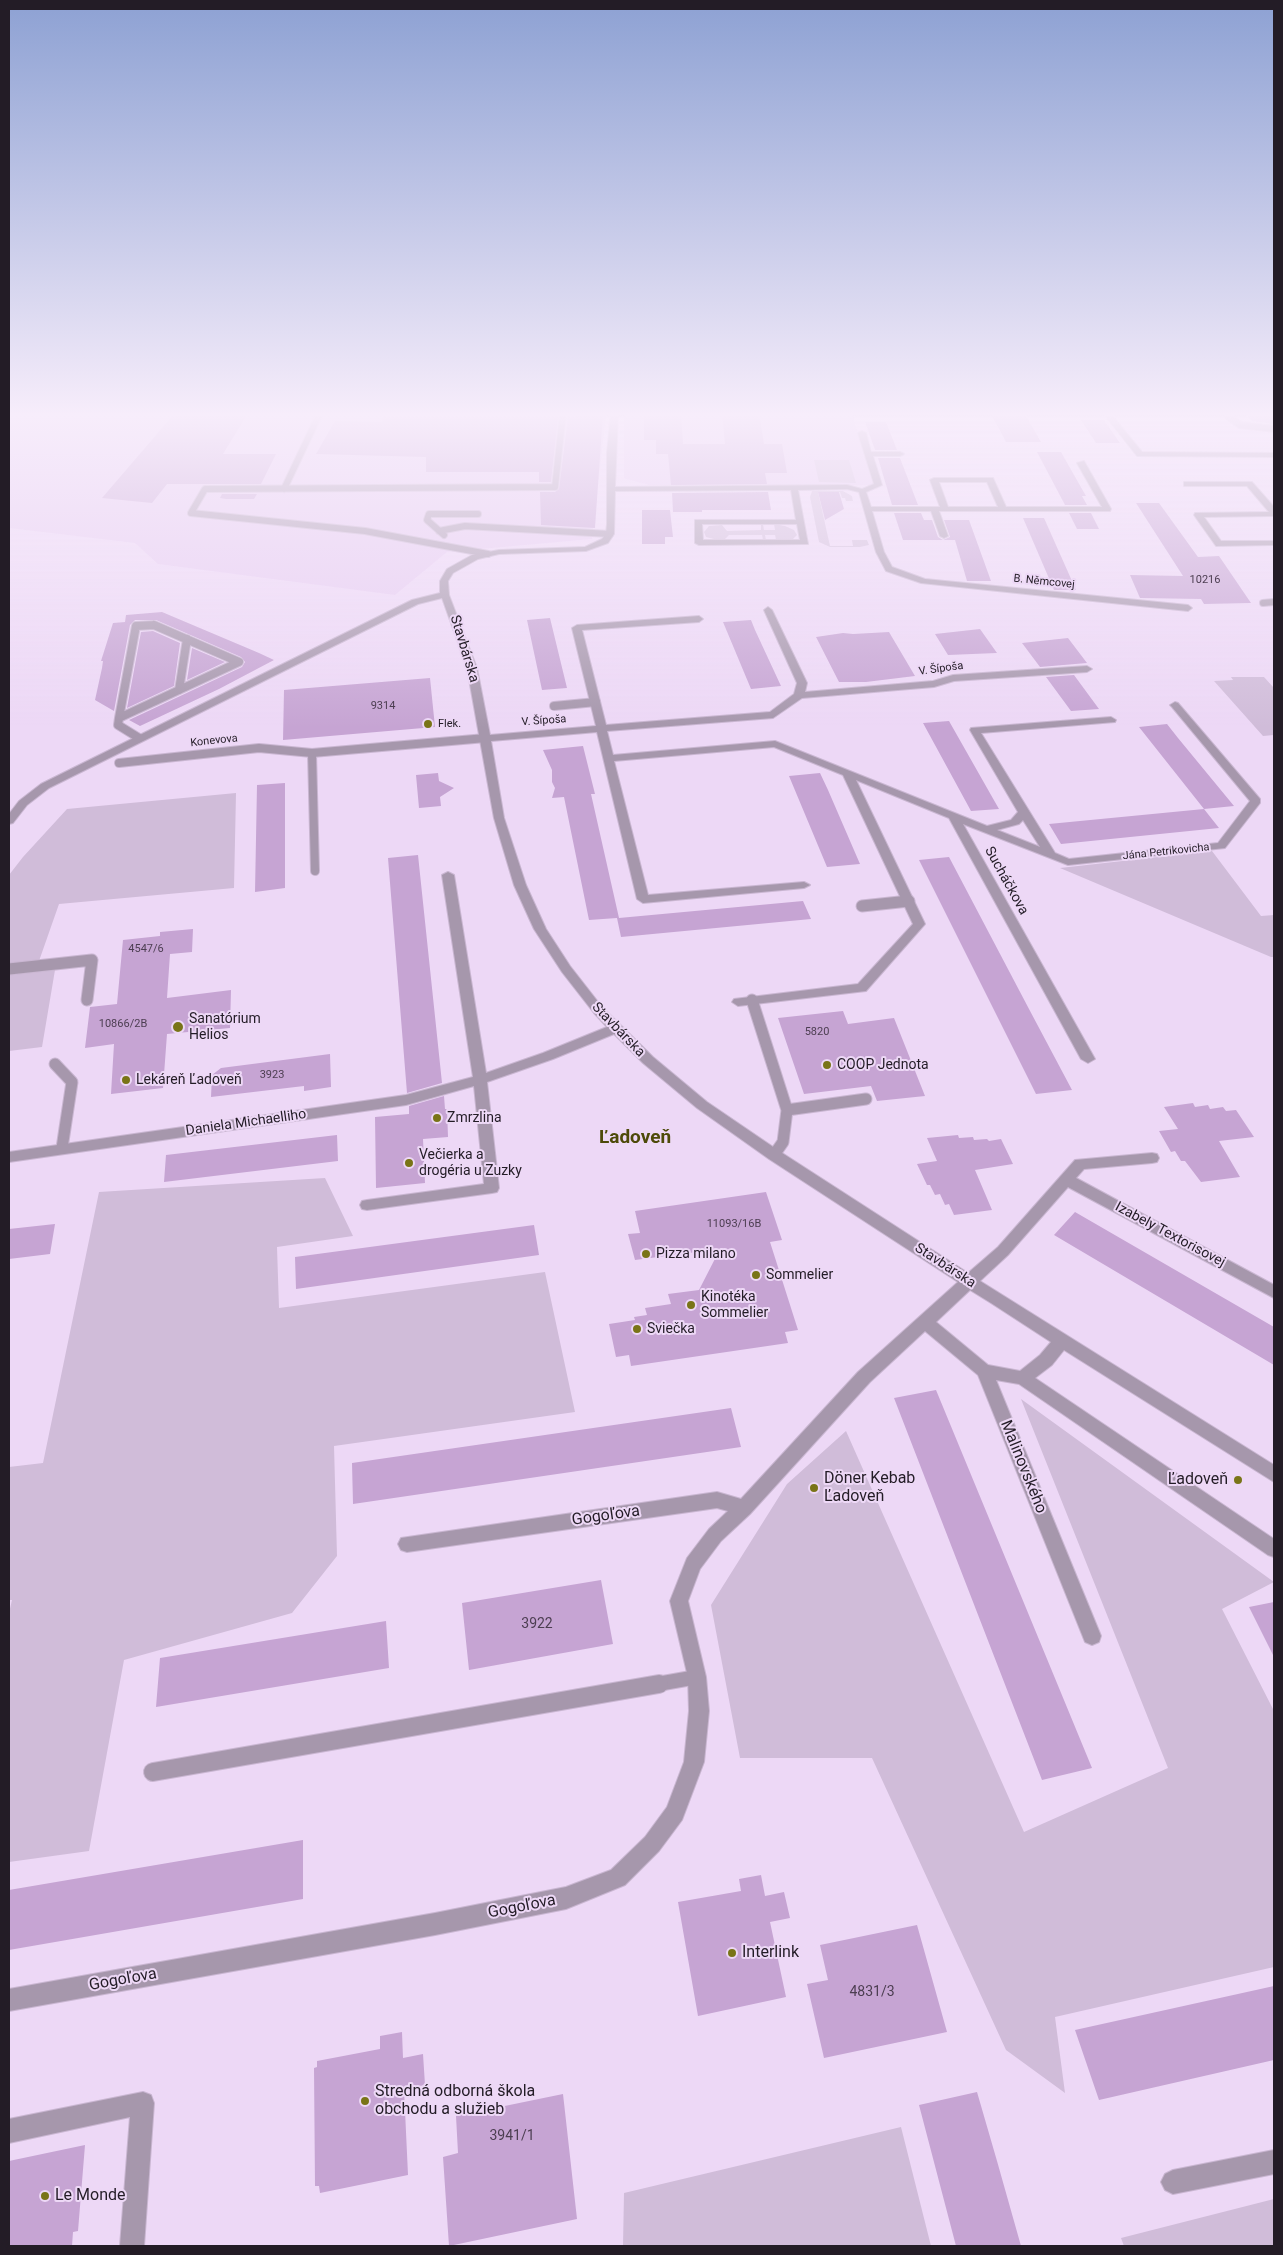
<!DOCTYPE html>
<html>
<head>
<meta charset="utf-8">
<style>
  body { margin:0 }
  #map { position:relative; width:1283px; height:2255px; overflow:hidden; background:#edd8f6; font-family:Roboto,sans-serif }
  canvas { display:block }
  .frame { position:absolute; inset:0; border:10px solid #231c26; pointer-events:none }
</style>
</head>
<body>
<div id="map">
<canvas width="1283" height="2255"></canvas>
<div class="frame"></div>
</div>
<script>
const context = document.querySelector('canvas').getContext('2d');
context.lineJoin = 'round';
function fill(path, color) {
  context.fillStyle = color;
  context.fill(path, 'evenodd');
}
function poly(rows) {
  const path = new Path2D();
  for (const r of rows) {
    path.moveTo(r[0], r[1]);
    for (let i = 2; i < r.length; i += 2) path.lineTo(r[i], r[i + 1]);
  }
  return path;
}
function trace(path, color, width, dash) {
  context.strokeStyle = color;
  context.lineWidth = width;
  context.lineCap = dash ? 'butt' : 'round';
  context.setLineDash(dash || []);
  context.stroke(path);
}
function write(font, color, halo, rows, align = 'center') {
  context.font = font + ' Roboto,sans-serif';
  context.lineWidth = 4;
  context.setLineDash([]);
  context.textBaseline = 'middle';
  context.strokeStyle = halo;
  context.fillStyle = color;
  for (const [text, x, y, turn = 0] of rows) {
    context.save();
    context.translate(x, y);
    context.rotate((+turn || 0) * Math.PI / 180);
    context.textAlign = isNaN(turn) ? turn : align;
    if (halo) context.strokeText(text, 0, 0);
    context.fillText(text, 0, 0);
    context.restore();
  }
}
fill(poly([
  [9,413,606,413,606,417,592,539,447,552,395,595,158,564,135,543,9,528],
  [624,413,852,413,873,484,870,485,649,485,626,479,624,478]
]), '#e6ccf1');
fill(poly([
  [814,460,849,460,856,483,819,482],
  [812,491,843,491,852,496,853,501,846,501,845,498,842,498,840,492,818,492,830,546,853,546,852,540,867,540,869,545,860,547,830,547,819,542,810,497],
  [761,524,763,524,764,530,775,530,774,524,785,526,794,530,797,535,793,539,776,540,775,535,765,535,766,540,763,540,762,535,729,535,724,540,718,540,706,537,704,532,709,526,722,525,727,531,761,530],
  [1231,677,1264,677,1274,688,1274,735,1263,736,1214,681,1233,680],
  [236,793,234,888,59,904,39,961,9,965,9,875,23,857,67,809],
  [1212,851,1261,916,1274,915,1274,957,1271,957,1060,868],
  [55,970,42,1047,9,1051,9,975],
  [325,1178,353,1236,277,1247,279,1308,545,1272,575,1412,334,1446,337,1556,292,1613,124,1660,89,1851,9,1862,9,1613,12,1600,9,1600,9,1467,43,1463,99,1192],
  [1021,1399,1274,1582,1222,1609,1274,1711,1274,1967,1055,2017,1065,2093,1006,2050,872,1758,740,1758,711,1605,787,1484,846,1431,1024,1832,1168,1768],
  [901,2127,931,2246,623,2246,624,2193],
  [1274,2199,1274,2246,1124,2246,1121,2238]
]), '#d0bcd9');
fill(poly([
  [175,413,248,413,223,454,276,454,261,484,167,484,152,503,102,498],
  [578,413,603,413,595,528,541,525,540,492,555,492,559,489,568,417,577,417],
  [644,413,681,413,683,444,725,444,722,413,759,413,764,444,782,444,787,473,765,473,767,484,671,485,668,454,656,454,656,440,644,440],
  [1244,413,1274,413,1274,424,1252,421],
  [991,414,1025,414,1041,442,1006,442],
  [383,417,558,417,551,482,539,482,539,472,426,472,426,457,316,454,335,421,382,422],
  [1081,420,1104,420,1120,443,1096,443],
  [865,422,886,422,897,450,875,450],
  [1037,452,1061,452,1086,496,1082,496,1087,505,1065,505],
  [878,458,900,458,918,505,892,505],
  [768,492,771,510,702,510,702,512,673,512,672,493],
  [818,492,839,492,844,509,825,520],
  [222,494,257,494,254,499,226,499,220,498],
  [1136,503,1159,503,1198,557,1219,556,1251,603,1204,604,1201,599,1140,598,1130,575,1183,576],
  [642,510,670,510,673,537,665,537,665,544,642,544],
  [894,513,921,513,924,520,932,520,938,537,943,540,950,537,944,520,969,520,991,581,967,581,955,540,903,540],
  [1069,513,1091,513,1099,529,1077,529],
  [1023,518,1044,518,1076,590,1054,590],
  [162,612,259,653,274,660,219,689,140,726,129,720,242,667,245,662,241,657,156,620,135,620,130,625,114,711,95,700,102,668,103,661,101,661,113,623,125,622,126,615],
  [550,618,567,688,542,690,527,620],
  [751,620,755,630,781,686,751,689,723,622],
  [980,629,997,653,948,655,935,634],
  [153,631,180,643,174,686,127,708,141,632],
  [889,632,915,676,866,682,839,682,816,637,843,633,853,634],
  [1068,638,1087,663,1040,667,1022,643],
  [192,648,225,662,187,680],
  [1074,675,1099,709,1071,711,1046,677],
  [430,678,435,727,283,740,284,690],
  [949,721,991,795,999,809,971,811,923,723],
  [1167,724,1178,738,1234,806,1204,809,1139,727],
  [583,746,595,794,591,794,619,918,803,901,811,919,621,937,617,918,589,920,564,797,552,798,555,788,552,782,552,770,543,750],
  [438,773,439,781,454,788,440,797,441,806,419,808,416,775],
  [820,773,828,790,860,864,827,867,789,776],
  [285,783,285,888,255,892,257,785],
  [1204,809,1219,828,1061,844,1049,824],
  [418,855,442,1083,407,1093,388,858],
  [949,857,1029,1009,1072,1090,1036,1094,919,860],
  [193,929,192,952,170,954,167,998,231,990,230,1028,167,1034,163,1088,111,1094,114,1044,85,1048,90,1007,117,1004,123,940,160,936,160,932],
  [843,1011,848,1024,894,1018,925,1096,877,1101,871,1086,804,1094,778,1018],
  [330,1054,331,1087,304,1091,304,1086,211,1097,212,1075,221,1068],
  [444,1096,445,1109,447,1109,448,1137,423,1139,425,1183,376,1188,375,1117,409,1114,409,1106],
  [1193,1103,1195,1107,1208,1105,1210,1109,1223,1107,1226,1111,1236,1110,1254,1137,1219,1141,1240,1177,1201,1182,1185,1161,1181,1161,1175,1151,1171,1152,1159,1131,1178,1129,1164,1107],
  [337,1135,338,1161,164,1182,166,1155],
  [958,1135,959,1138,973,1137,974,1140,987,1139,989,1141,1001,1139,1013,1164,975,1170,992,1210,954,1215,949,1204,945,1205,940,1194,935,1195,930,1185,927,1185,917,1164,937,1161,927,1138],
  [766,1192,782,1240,770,1242,798,1330,785,1332,788,1343,631,1366,629,1355,616,1357,609,1324,635,1320,634,1317,647,1315,645,1308,671,1304,668,1294,699,1290,720,1249,635,1260,628,1234,640,1233,635,1211],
  [1075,1212,1274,1327,1274,1365,1054,1235],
  [55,1224,50,1254,9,1259,9,1229],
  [534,1225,539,1255,296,1289,295,1257],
  [936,1390,993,1528,1092,1768,1042,1780,894,1398],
  [731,1408,741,1447,353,1504,352,1463],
  [601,1580,613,1644,469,1670,462,1603],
  [1274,1602,1274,1657,1249,1607],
  [386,1621,389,1668,156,1707,160,1658],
  [303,1840,303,1899,9,1950,9,1890],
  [761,1875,765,1896,784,1892,790,1918,770,1922,786,1997,698,2016,678,1902,741,1891,739,1879],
  [917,1925,947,2032,824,2058,807,1984,828,1980,820,1945],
  [1274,1986,1274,2060,1099,2100,1075,2030],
  [402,2032,403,2058,423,2054,425,2085,404,2089,408,2175,320,2193,319,2186,315,2186,314,2068,317,2067,317,2061,380,2049,380,2036],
  [977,2092,997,2161,1021,2246,956,2246,919,2105],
  [563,2094,577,2219,449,2246,443,2157,458,2153,456,2116],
  [85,2145,78,2231,73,2232,72,2246,9,2246,9,2161]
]), '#c6a4d3');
const serviceFar4 = poly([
  [1229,417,1240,425,1274,429],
  [284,489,320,413],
  [439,531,465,526,610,534],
  [444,535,427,520,429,514,478,514],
  [488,554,365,531,191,513,205,489,555,487,563,413],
  [1263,603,1274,602]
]);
const serviceFar3 = poly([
  [154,625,239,662,119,718,136,626,154,625],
  [179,690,187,639],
  [554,706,596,702],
  [119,718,118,725,139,738],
  [312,753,315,871],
  [119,763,259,748,312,753,486,738]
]);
const serviceFar2 = poly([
  [862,906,909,901],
  [9,969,92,960,87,1000],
  [752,1000,787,1110,783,1142,774,1155],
  [55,1064,72,1082,62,1148],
  [787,1110,866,1099]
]);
const serviceFar1 = poly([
  [652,1685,697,1677]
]);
const service = poly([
  [153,1772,659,1684]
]);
const minor = poly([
  [611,413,618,413,615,487,847,485,862,489,874,484,858,433,862,431,866,433,871,452,900,452,904,454,900,456,873,456,882,485,866,492,871,507,940,507,930,480,934,478,993,478,1006,507,1102,507,1077,463,1084,461,1111,509,1110,511,939,511,948,536,944,538,940,536,931,511,872,511,884,552,892,567,925,579,1188,605,1192,608,1188,611,921,583,886,571,876,552,859,492,847,489,798,490,808,544,699,545,695,543,695,520,796,520,791,490,615,491,614,534,608,543,586,551,499,554,478,559,453,573,448,581,449,595,477,668,490,735,596,726,572,628,577,625,699,616,703,619,699,622,582,630,606,725,770,712,794,694,797,683,764,610,768,607,772,610,807,683,805,692,933,681,953,675,1087,666,1092,669,1087,672,954,681,934,687,802,698,773,718,607,731,613,755,775,741,987,826,1011,820,1018,812,970,730,971,728,1111,717,1116,720,1115,722,981,733,1055,853,1069,859,1218,843,1250,801,1172,707,1170,705,1175,702,1178,703,1260,799,1260,803,1225,848,1068,865,963,824,1095,1059,1088,1063,1081,1059,949,818,856,780,925,924,866,991,738,1006,732,1002,734,999,858,984,913,924,843,775,774,747,614,761,648,895,804,882,810,885,804,888,643,903,637,899,597,732,491,741,504,818,526,885,546,929,570,966,602,1007,653,1057,707,1102,779,1151,968,1273,998,1247,1075,1160,1152,1153,1157,1154,1159,1158,1157,1162,1152,1163,1084,1169,1076,1178,1274,1285,1274,1298,1068,1187,1008,1255,980,1281,1274,1465,1274,1482,1064,1350,1052,1365,1035,1378,1274,1539,1274,1557,1268,1555,1019,1384,996,1380,1101,1636,1099,1642,1092,1645,1085,1642,978,1375,925,1331,870,1382,750,1514,721,1541,700,1569,688,1601,706,1677,709,1711,704,1762,682,1820,659,1851,625,1885,566,1909,435,1935,9,2011,9,1989,435,1913,566,1887,611,1870,645,1837,667,1807,684,1762,689,1711,688,1677,670,1601,687,1558,709,1529,728,1511,717,1508,407,1552,401,1550,398,1544,401,1538,717,1492,741,1499,858,1372,958,1282,769,1159,697,1108,643,1063,614,1034,553,1059,487,1082,499,1188,497,1192,492,1193,367,1210,362,1209,360,1205,362,1201,367,1200,484,1184,474,1086,406,1105,9,1162,9,1152,406,1095,473,1077,442,875,448,872,454,875,486,1073,543,1053,607,1027,594,1013,562,972,534,929,514,885,494,818,467,668,442,598,418,604,49,788,27,805,13,823,9,824,9,814,19,801,41,784,412,600,440,593,440,581,447,569,472,555,499,550,585,547,602,539,606,534,607,524,607,452,611,413],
  [939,482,987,482,998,507,948,507,939,482],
  [702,524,797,524,800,540,703,540,702,524],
  [1023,820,1040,847,997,830,1019,824,1023,820],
  [970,1290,991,1303,1051,1342,1040,1355,1020,1371,988,1365,936,1322,970,1290],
  [1103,413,1110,413,1142,452,1274,453,1274,457,1137,456,1103,413],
  [1184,482,1252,482,1274,507,1274,516,1204,517,1221,541,1274,541,1274,545,1216,546,1194,515,1195,513,1269,512,1247,486,1184,486,1184,482],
  [143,2092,151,2095,154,2103,144,2246,120,2246,130,2117,9,2143,9,2119,143,2092],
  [1274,2150,1274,2174,1173,2194,1165,2190,1161,2182,1165,2174,1173,2170,1274,2150]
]);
trace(serviceFar4, '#c9b6d1', 8);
trace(serviceFar3, '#c9b6d1', 10);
trace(serviceFar2, '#c9b6d1', 13);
trace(serviceFar1, '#c9b6d1', 16);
trace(service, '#c9b6d1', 20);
trace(minor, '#c9b6d1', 2);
trace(serviceFar4, '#a697ac', 6);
trace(serviceFar3, '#a697ac', 8);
trace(serviceFar2, '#a697ac', 11);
trace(serviceFar1, '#a697ac', 14);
trace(service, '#a697ac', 18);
fill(minor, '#a697ac');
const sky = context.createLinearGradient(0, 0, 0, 728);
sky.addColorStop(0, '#8da1d3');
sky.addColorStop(0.57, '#f7edfb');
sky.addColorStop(1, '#f7edfb00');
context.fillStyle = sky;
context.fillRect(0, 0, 1283, 728);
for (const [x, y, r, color] of [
  [428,724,5,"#797417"],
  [178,1027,6,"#797417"],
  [827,1065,5,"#797417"],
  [126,1080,5,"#797417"],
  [437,1118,5,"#797417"],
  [409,1163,5,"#797417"],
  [646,1254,5,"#797417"],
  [756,1275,5,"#797417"],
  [691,1305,5,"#797417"],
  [637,1329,5,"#797417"],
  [1238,1480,5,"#797417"],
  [814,1488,5,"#797417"],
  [732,1953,5,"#797417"],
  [365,2101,5,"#797417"],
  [45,2196,5,"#797417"]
]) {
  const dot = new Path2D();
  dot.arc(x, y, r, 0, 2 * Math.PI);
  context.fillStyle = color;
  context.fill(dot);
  trace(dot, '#edd8f6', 2);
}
write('11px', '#4c3e51', null, [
  ["10216",1205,580],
  ["9314",383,706],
  ["4547/6",146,949],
  ["10866/2B",123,1024],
  ["5820",817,1032],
  ["3923",272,1075],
  ["11093/16B",734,1224]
]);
write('11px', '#231c26', '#edd8f6', [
  ["B. Němcovej",1044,582,6],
  ["V. Šípoša",941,669,-8],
  ["V. Šípoša",544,721,-4],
  ["Konevova",214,741,-6],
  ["Jána Petrikovicha",1166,852,-6]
]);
write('11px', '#231c26', '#edd8f6', [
  ["Flek.",438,724]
], 'left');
write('14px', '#231c26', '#edd8f6', [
  ["Stavbárska",464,649,73],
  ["Sucháčkova",1006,881,61],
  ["Stavbárska",618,1030,46],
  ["Daniela Michaelliho",246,1123,-8],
  ["Izabely Textorisovej",1170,1235,28],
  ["Stavbárska",945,1266,33]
]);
write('14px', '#231c26', '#edd8f6', [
  ["Sanatórium",189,1019],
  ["Helios",189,1035],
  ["COOP Jednota",837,1065],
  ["Lekáreň Ľadoveň",136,1080],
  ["Zmrzlina",447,1118],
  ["Večierka a",419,1155],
  ["drogéria u Zuzky",419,1171],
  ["Pizza milano",656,1254],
  ["Sommelier",766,1275],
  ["Kinotéka",701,1297],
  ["Sommelier",701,1313],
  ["Sviečka",647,1329]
], 'left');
write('14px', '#4c3e51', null, [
  ["3922",537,1624],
  ["4831/3",872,1992],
  ["3941/1",512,2136]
]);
write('16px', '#231c26', '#edd8f6', [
  ["Malinovského",1023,1467,68],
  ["Gogoľova",606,1516,-8],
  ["Gogoľova",522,1907,-11],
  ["Gogoľova",123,1980,-10]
]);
write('16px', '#231c26', '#edd8f6', [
  ["Döner Kebab",824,1479],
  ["Ľadoveň",824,1497],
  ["Ľadoveň",1228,1480,"right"],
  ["Interlink",742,1953],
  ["Stredná odborná škola",375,2092],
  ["obchodu a služieb",375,2110],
  ["Le Monde",55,2196]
], 'left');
write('bold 19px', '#4d4a09', '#edd8f6', [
  ["Ľadoveň",635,1138]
]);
</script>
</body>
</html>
